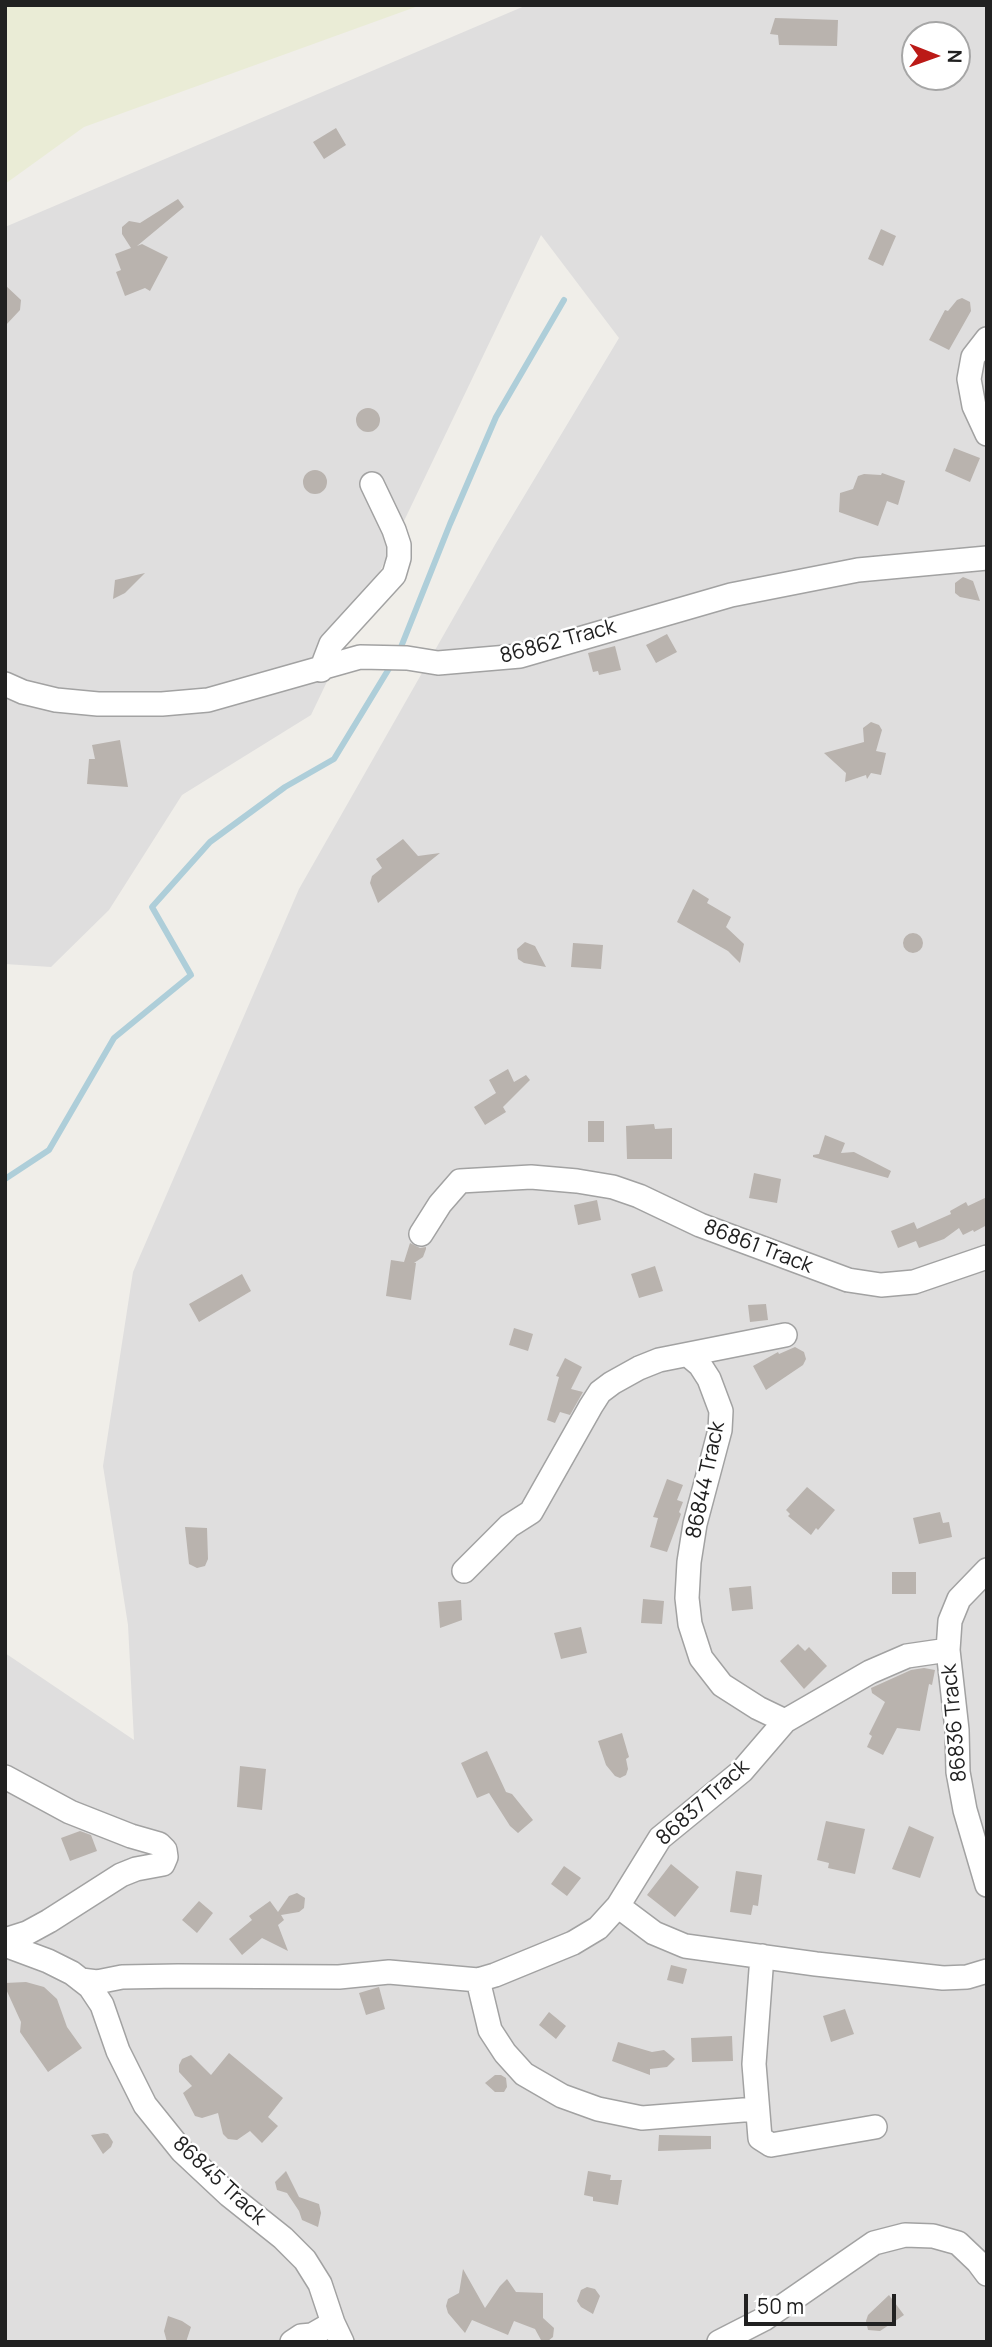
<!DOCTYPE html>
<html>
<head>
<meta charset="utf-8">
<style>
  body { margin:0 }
  #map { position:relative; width:992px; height:2347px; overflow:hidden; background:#f0eee9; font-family:Manrope,sans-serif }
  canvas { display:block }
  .frame { position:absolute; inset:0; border:7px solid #212121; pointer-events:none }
  .north { position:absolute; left:901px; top:21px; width:70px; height:70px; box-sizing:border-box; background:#fff; border:2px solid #a6a6a6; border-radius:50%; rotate:91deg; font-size:19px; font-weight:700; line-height:28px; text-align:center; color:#212121 }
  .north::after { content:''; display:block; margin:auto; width:24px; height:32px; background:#bb1a17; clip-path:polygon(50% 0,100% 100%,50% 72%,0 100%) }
  .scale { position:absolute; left:744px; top:2294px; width:152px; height:32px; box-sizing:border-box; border:4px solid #212121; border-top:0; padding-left:9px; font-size:21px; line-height:24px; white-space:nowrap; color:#212121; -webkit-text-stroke:5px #fff; paint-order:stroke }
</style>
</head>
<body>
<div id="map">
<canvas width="992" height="2347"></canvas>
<div class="frame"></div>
<div class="north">N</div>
<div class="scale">50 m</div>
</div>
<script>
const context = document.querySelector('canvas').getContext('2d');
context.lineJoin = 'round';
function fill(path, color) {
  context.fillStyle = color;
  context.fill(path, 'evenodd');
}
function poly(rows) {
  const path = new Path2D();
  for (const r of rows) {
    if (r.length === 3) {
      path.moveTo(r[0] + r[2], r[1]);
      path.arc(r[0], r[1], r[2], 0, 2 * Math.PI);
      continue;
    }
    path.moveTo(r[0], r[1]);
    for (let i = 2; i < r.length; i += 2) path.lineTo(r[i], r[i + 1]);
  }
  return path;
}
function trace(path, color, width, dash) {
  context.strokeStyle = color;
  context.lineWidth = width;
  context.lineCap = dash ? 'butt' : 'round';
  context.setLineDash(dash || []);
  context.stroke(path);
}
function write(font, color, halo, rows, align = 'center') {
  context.font = font + ' Manrope,sans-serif';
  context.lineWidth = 5;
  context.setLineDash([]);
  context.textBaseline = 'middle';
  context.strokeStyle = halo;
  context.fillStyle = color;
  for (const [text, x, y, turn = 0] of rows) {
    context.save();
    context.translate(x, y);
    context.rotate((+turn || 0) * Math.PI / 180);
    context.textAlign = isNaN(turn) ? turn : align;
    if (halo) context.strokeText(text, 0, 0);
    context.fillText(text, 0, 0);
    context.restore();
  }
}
fill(poly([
  [527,5,987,5,987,2342,5,2342,5,1653,134,1740,128,1625,103,1466,133,1272,299,889,496,543,619,338,541,235,311,715,182,795,109,910,51,967,5,964,5,227],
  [915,35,957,35,957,77,915,77]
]), '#dfdede');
fill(poly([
  [5,5,421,5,84,127,5,184]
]), '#eaecd6');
trace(poly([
  [399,652,450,524,496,417,564,300],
  [5,1179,49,1150,114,1038,191,975,152,907,210,842,285,787,334,759,393,662]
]), '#aeced9', 6);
fill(poly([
  [775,18,838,20,837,46,779,45,778,35,770,34],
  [336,128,346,145,324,159,313,142],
  [178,199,184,207,137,246,142,244,168,257,150,291,145,288,125,296,116,272,121,270,115,254,131,248,122,234,122,227,129,221,140,223],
  [881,229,896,236,883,266,868,259],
  [5,285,21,300,20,310,5,326],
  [962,298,970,302,971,311,949,350,929,340,945,310,948,311,957,300],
  [368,420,12],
  [954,448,980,458,970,482,945,471],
  [315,482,12],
  [882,473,905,481,898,505,887,501,878,526,839,512,840,493,853,489,858,476,864,474,881,475],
  [145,573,125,593,113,599,115,580],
  [963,577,973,581,980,601,960,597,955,593,955,583],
  [667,634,677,652,656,663,646,645],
  [615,646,621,670,599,675,598,671,593,672,588,653],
  [871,722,879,725,882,730,876,751,886,753,881,775,871,773,867,779,866,775,845,782,846,773,824,753,864,742,863,728],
  [120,740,128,787,87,784,89,759,95,759,92,745],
  [403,839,418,856,440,853,378,903,370,883,372,876,382,868,376,859],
  [693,889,709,899,707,903,731,917,726,927,744,944,740,963,728,951,677,922],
  [913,943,10],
  [525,942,535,946,546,967,524,963,518,959,517,949],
  [573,943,603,945,601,969,571,967],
  [508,1069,514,1082,526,1075,530,1080,503,1107,506,1112,485,1125,474,1107,496,1093,489,1080],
  [588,1121,604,1121,604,1142,588,1142],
  [654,1124,655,1129,672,1128,672,1159,627,1159,626,1126],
  [825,1135,845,1143,841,1153,854,1152,891,1171,888,1178,813,1157,813,1155,819,1154],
  [754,1173,781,1179,777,1203,749,1198],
  [987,1197,987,1225,974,1232,973,1230,963,1235,959,1228,944,1239,919,1248,916,1241,898,1248,891,1231,914,1222,917,1229,951,1214,950,1211,966,1202,968,1206],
  [597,1200,601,1220,578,1225,574,1205],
  [410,1243,420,1248,426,1247,426,1249,423,1257,414,1263,416,1263,411,1300,386,1296,391,1260,404,1262],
  [655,1266,663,1291,639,1298,631,1274],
  [242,1274,251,1291,199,1322,189,1304],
  [766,1304,768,1320,750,1322,748,1305],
  [514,1328,533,1334,528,1351,509,1345],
  [795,1347,804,1352,806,1359,803,1365,766,1390,753,1366,778,1352,779,1354],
  [565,1358,582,1367,571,1389,583,1392,570,1415,560,1412,555,1423,547,1420,559,1377,556,1376],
  [667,1479,683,1485,677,1500,683,1502,679,1512,681,1514,667,1552,650,1547,658,1518,653,1517],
  [807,1487,835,1510,818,1530,816,1528,811,1535,788,1516,790,1514,786,1510],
  [940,1512,943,1523,949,1522,952,1537,919,1544,913,1518],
  [185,1527,207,1528,208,1559,205,1566,197,1568,189,1564],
  [892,1572,916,1572,916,1594,892,1594],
  [751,1586,753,1609,732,1611,729,1588],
  [643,1599,664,1601,662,1624,641,1623],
  [461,1600,462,1620,440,1628,438,1602],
  [581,1627,587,1653,561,1659,554,1633],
  [798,1644,805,1651,809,1647,827,1666,804,1689,780,1661],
  [924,1668,935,1670,932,1685,929,1684,920,1731,897,1728,883,1755,867,1747,872,1736,869,1734,885,1702,872,1693,871,1688,911,1670],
  [622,1733,629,1757,626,1759,628,1769,626,1775,620,1778,615,1776,606,1765,598,1741],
  [487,1751,506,1792,512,1794,533,1820,518,1833,510,1826,489,1793,477,1798,461,1763],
  [240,1766,266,1769,262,1810,237,1807],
  [826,1821,865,1829,855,1874,828,1868,829,1863,817,1860],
  [909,1826,934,1837,920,1878,892,1869],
  [80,1831,91,1835,97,1851,70,1861,61,1838],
  [671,1864,699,1887,675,1917,647,1895],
  [564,1866,581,1878,567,1896,551,1884],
  [736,1871,762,1875,758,1906,753,1905,751,1915,730,1912],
  [297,1893,305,1898,304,1908,299,1912,281,1915,284,1920,278,1925,288,1951,262,1938,242,1955,229,1939,252,1920,249,1916,270,1901,278,1912,289,1896],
  [199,1901,213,1913,197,1933,182,1920],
  [671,1965,687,1969,683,1984,667,1980],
  [26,1982,44,1987,57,1999,67,2027,82,2048,48,2072,20,2032,21,2022,5,1987,5,1983],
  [379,1987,385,2009,366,2015,359,1993],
  [845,2009,854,2034,831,2042,823,2016],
  [549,2012,566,2026,556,2039,539,2025],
  [732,2036,733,2061,692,2062,691,2038],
  [618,2042,652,2052,664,2050,675,2059,667,2067,650,2069,650,2075,612,2061],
  [229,2053,283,2098,268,2117,278,2126,262,2143,250,2131,237,2140,228,2139,223,2134,218,2113,202,2118,195,2116,183,2093,192,2086,179,2072,179,2065,182,2059,191,2055,211,2075],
  [495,2075,501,2075,506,2078,507,2087,504,2092,495,2092,485,2083],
  [104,2133,108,2134,113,2142,111,2147,103,2154,91,2135],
  [659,2135,711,2136,711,2149,658,2151],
  [286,2171,299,2197,319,2204,321,2213,318,2227,302,2220,299,2211,287,2193,277,2190,275,2182],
  [588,2171,611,2175,610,2180,622,2180,618,2205,593,2201,593,2197,584,2195],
  [463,2269,485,2308,500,2286,507,2279,516,2292,543,2293,543,2318,554,2328,553,2337,548,2341,541,2340,535,2329,514,2321,508,2335,472,2320,465,2333,448,2313,446,2306,448,2299,459,2293],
  [587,2287,595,2289,600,2296,593,2314,581,2307,577,2301,581,2290],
  [889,2295,904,2315,880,2331,868,2330,866,2321,868,2315],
  [168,2316,182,2321,191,2327,186,2342,167,2342,164,2331]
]), '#b9b3ae');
const minor = poly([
  [987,339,973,357,969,379,974,406,987,434],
  [321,670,331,644,394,575,399,558,399,545,394,530,372,484],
  [5,684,23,692,56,700,98,704,162,704,208,700,360,657,407,658,438,663,520,656,731,595,858,570,987,558],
  [421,1234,440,1204,460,1181,531,1177,577,1181,613,1187,639,1196,700,1225,848,1280,881,1285,914,1282,987,1257],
  [688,1355,700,1365,709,1379,721,1411,720,1430,695,1524,689,1562,687,1598,690,1624,701,1658,722,1685,758,1708,785,1721],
  [987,1570,959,1599,950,1621,948,1650,957,1730,958,1772,965,1810,987,1885],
  [464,1571,509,1526,531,1512,591,1406,600,1392,612,1383,639,1368,659,1360,785,1335],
  [5,1777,70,1812,131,1836,159,1844,165,1850,166,1857,163,1864,136,1869,121,1875,49,1921,27,1933,5,1940],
  [618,1906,654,1933,685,1946,816,1964,943,1978,967,1977,987,1971],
  [5,1945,48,1961,72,1973,90,1987,102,2005,118,2051,145,2105,182,2151,229,2195,283,2238,305,2260,320,2284,333,2323,342,2342],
  [762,1956,754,2064,760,2138,771,2145,875,2127],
  [81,1980,97,1982,122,1977,178,1976,339,1977,389,1972,478,1980,495,1975,573,1943,598,1928,618,1906,660,1838,742,1771,785,1721,870,1672,907,1656,948,1650],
  [478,1980,490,2030,505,2053,524,2074,562,2096,598,2109,642,2118,756,2109],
  [292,2342,301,2336,312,2335,333,2323],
  [719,2342,764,2319,874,2243,905,2235,933,2236,958,2243,978,2262,987,2274]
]);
trace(minor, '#a2a2a2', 26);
trace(minor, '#fff', 23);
write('21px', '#212121', '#fff', [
  ["86862 Track",558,642,-15],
  ["86861 Track",758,1247,21],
  ["86844 Track",706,1480,-78],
  ["86836 Track",955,1723,-95],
  ["86837 Track",703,1803,-42],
  ["86845 Track",219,2181,43]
]);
</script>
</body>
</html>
